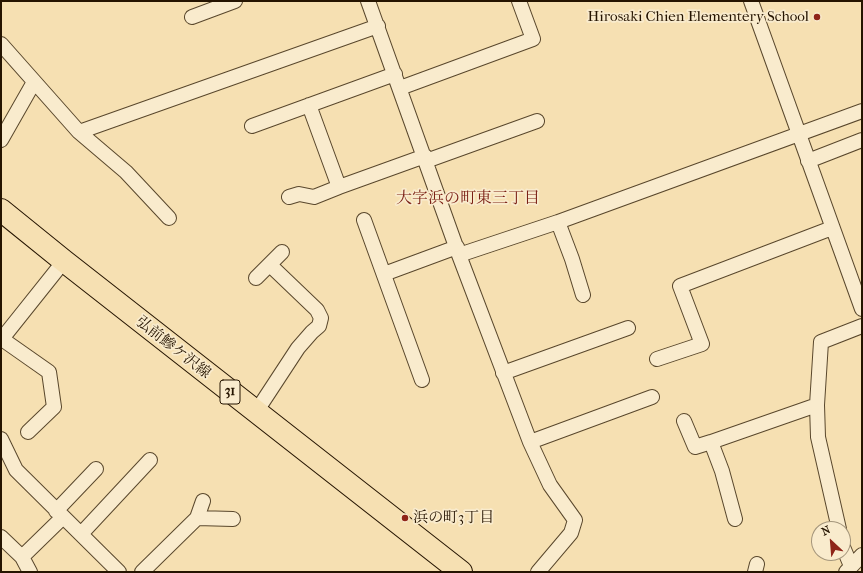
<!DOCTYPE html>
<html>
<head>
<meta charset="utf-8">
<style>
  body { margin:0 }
  #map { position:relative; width:863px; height:573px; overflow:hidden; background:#f6e0b2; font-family:"IM FELL French Canon",serif }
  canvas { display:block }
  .frame { position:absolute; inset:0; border:2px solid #251400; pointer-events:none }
  .north { position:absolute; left:811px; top:521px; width:40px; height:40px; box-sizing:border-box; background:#f9ebcd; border:1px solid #a4957b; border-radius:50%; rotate:334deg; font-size:11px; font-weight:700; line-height:16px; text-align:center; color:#251400 }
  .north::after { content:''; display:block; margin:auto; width:14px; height:18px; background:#8f2418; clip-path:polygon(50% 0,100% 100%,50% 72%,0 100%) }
</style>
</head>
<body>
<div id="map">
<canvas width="863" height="573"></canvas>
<div class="frame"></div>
<div class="north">N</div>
</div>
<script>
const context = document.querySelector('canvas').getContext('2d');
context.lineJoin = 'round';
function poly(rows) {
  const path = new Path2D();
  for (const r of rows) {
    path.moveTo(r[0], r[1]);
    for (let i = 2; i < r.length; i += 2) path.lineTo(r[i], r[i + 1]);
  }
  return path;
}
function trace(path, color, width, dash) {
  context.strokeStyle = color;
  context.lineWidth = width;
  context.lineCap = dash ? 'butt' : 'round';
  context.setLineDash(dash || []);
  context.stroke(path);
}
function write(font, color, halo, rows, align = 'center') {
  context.font = font + ' "IM FELL French Canon","Noto Serif JP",serif';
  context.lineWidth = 3.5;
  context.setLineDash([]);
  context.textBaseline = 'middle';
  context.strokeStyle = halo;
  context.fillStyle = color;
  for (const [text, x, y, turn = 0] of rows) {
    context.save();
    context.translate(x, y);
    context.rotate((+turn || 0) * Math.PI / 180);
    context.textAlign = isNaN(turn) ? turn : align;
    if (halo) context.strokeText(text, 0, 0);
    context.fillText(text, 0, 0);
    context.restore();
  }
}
const street = poly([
  [368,1,459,255,530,442,550,485,575,520,571,533,538,572],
  [751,1,862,309],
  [192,17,235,1],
  [1,44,79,132,126,172,169,218],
  [400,88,533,39,519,1],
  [309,105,339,187,425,156],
  [252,126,395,74],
  [79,132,378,26],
  [1,140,34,82],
  [426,161,537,121],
  [808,161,862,140],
  [289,197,299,194,314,197,339,187],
  [364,220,422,380],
  [558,222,572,259,583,295],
  [459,255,558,222,862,111],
  [384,274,457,247],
  [256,278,282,252],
  [2,339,49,372,54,407,28,432],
  [1,340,64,261],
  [657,359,702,344,680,286,832,228],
  [503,373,628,328],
  [256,412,298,348,312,332,319,326,321,318,317,310,270,265],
  [684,421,695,447,711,442],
  [1,439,16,470,119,572],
  [530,442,652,397],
  [56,511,96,469],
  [197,518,233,519],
  [735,519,722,471,711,442,817,405],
  [839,529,818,437,817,405,821,342,862,326],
  [81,534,150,460],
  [1,537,22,557,30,572],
  [843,547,851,566],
  [22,557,62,518],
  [142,572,197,518,203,501],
  [755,572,757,564],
  [846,572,862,555]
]);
const primary = poly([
  [1,210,64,261,461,572]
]);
trace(street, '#59472c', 16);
trace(primary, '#251400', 24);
trace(street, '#f9ebcd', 14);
trace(primary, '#f6e0b2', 22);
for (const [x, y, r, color] of [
  [817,17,4,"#8f2418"],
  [405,518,4,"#8f2418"]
]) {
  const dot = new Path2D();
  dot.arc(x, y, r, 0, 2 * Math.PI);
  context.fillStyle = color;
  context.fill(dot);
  trace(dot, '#f9ebcd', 1.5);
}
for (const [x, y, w] of [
  [230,392,20]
]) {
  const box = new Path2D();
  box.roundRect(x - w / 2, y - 12, w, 24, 3);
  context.fillStyle = '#f9ebcd';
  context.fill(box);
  trace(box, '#251400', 1);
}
write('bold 14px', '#251400', null, [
  ["31",230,392]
]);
write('15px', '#251400', '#f9ebcd', [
  ["Hirosaki Chien Elementery School",809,17],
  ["浜の町3丁目",413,518,"left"]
], 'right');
write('15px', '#251400', '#f9ebcd', [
  ["弘前鰺ケ沢線",173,348,38]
]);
write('16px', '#7a1f14', '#f9ebcd', [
  ["大字浜の町東三丁目",468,199]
]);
</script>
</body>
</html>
